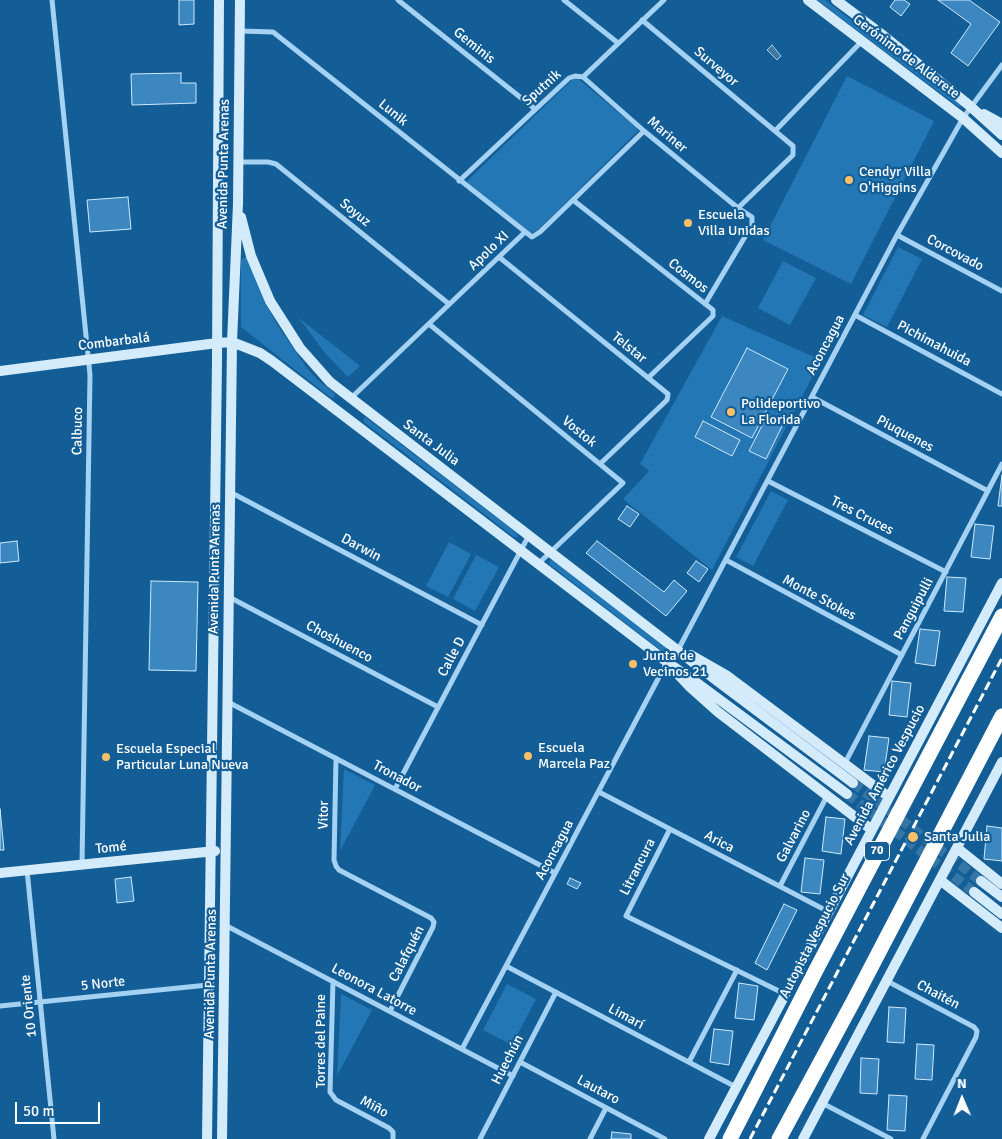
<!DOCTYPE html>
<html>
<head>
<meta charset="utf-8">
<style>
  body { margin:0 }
  #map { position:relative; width:1002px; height:1139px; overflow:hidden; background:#135e97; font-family:Signika,sans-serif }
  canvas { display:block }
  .north { position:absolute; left:937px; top:1074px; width:50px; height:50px; -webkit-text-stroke:4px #135e97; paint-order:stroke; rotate:359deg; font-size:14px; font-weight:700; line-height:20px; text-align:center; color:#fff }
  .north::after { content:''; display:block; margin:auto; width:18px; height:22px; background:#fff; clip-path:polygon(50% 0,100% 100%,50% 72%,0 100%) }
  .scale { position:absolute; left:15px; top:1102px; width:85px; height:22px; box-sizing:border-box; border:2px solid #fff; border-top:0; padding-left:6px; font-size:15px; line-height:18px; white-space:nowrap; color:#fff; -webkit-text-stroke:4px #135e97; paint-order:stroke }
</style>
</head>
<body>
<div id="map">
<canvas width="1002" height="1139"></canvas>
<div class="north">N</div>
<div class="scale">50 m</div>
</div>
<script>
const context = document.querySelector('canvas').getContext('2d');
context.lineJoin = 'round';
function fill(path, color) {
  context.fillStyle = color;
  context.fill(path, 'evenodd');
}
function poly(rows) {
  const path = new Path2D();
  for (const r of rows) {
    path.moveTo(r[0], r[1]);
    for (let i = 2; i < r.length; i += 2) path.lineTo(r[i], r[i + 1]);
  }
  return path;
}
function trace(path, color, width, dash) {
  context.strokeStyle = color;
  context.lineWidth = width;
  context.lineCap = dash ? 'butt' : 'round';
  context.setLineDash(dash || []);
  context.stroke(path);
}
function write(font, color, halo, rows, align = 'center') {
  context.font = font + ' Signika,sans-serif';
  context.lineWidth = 4.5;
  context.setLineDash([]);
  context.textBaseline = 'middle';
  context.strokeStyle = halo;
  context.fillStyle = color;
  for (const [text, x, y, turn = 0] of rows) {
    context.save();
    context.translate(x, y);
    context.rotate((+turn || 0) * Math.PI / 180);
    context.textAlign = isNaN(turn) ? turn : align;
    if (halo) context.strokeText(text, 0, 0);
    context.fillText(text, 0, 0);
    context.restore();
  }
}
fill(poly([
  [817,0,825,0,961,104,961,106,959,107],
  [847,76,934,121,851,284,763,240],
  [574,78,577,78,636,127,638,131,537,231,531,233,468,183,468,180],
  [898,247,922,259,887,327,863,315],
  [245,257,248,259,265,303,280,329,307,368,318,380,335,394,334,398,330,397,241,327,241,260],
  [783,261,816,278,790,325,758,308],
  [722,316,821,360,712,570,623,499,649,471,640,464],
  [299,318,360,366,348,377,325,353],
  [365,417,517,533,518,537,514,537,364,422,364,418],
  [771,491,788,500,753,566,736,557],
  [449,542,471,554,448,597,426,586],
  [476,555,499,567,475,611,453,599],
  [553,560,666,648,666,651,662,651,550,565,549,561],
  [344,769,375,785,340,851],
  [507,984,536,999,512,1045,483,1030],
  [341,994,372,1010,337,1076]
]), '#2277b4');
const water = poly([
  [772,45,781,56,777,60,767,50,772,45]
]);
fill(water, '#4478a1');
trace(water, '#97cff6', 1);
const building = poly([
  [179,0,194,0,194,24,179,25,179,0],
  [895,0,904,0,910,4,901,16,890,7,895,0],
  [938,0,969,0,1000,22,968,66,951,53,971,24,938,0],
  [181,73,181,83,196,83,196,103,132,105,131,74,181,73],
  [128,197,131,229,90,232,87,200,128,197],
  [747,348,788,369,752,438,711,417,747,348],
  [768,414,784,422,766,459,749,451,768,414],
  [703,421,740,440,732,456,695,437,703,421],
  [1002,475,1002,506,998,506,1002,475],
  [627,506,639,514,630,527,618,519,627,506],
  [975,524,994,526,990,559,971,557,975,524],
  [17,541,19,561,0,563,0,543,17,541],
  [597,541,664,592,674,580,687,591,666,616,586,553,597,541],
  [696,561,708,569,699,582,687,573,696,561],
  [947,577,966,578,963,612,944,611,947,577],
  [151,581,198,582,196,671,149,670,151,581],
  [920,629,940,631,935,666,915,663,920,629],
  [892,681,911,683,907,717,889,715,892,681],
  [869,736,889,738,884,772,864,770,869,736],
  [0,809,4,850,0,850,0,809],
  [826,817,845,819,841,854,822,851,826,817],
  [987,826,1002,828,1002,861,984,859,987,826],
  [805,858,824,860,820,894,801,892,805,858],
  [131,877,134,901,117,903,115,879,131,877],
  [570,878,581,883,577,889,567,884,570,878],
  [784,904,797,910,767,970,755,963,784,904],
  [739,983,758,986,754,1020,735,1018,739,983],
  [889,1007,906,1008,904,1043,887,1042,889,1007],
  [714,1029,733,1031,729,1065,710,1062,714,1029],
  [917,1044,934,1045,932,1080,915,1079,917,1044],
  [861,1058,879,1059,877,1094,860,1093,861,1058],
  [889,1095,907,1096,905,1131,887,1130,889,1095],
  [612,1132,631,1134,631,1139,611,1139,612,1132]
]);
fill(building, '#3c87bf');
trace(building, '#cde9fd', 1);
trace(poly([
  [853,783,981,881],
  [847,794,974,892]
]), '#3676a7', 10, [10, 5]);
trace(poly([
  [52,0,90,375,82,864],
  [398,0,535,109],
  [564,0,618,43],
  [642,20,793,146,793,155,738,208],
  [240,31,273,32,532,237,540,232,644,131],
  [583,77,644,131,738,208,752,217,752,225,705,304],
  [583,77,664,0],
  [775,131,862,41],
  [238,162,268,162,276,164,449,304],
  [459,181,569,78,575,76,583,77],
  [573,200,713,310,713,316,648,378],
  [897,235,1002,291],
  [499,257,668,394,667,400,600,464],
  [855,315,1002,394],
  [429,324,623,483,538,564],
  [812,397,988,491],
  [351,398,524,233],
  [768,481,946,572],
  [230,492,482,625],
  [726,560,902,655],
  [229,597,438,707],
  [678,650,897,235,963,118,1002,65],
  [228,702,555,873],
  [336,758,334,860,336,866,339,870,431,918,434,922,433,927,390,1011],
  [845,763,1002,464],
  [395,789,529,535],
  [599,792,829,912],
  [670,829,626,916,785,994],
  [27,870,54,1139],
  [780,886,827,796],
  [225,925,513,1076],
  [506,966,736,1087],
  [333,981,330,1092,336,1100,389,1128,393,1132,393,1139],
  [887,981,974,1027,977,1031,976,1037,923,1139],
  [0,1006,208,985],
  [462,1049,667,662],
  [520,1062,665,1139],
  [689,1062,737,970],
  [822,1103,891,1139],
  [480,1139,556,992],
  [590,1139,606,1108]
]), '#a5d2f3', 5);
trace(poly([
  [808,0,963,118,1002,153],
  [836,0,880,33,970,106,1002,135],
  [984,114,1002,124],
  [241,217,251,256,270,301,300,348,330,382,716,680,853,783],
  [0,371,217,343,232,342,260,353,272,361,667,662,693,680,847,794],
  [691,655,726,675,889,797],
  [676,672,690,687,718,712,872,830],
  [957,848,1002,884],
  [0,873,215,851],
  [940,880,1002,928],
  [981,881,1002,897],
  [974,892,1002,914],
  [207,1139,217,361,219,0],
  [222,1139,232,342,238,204,240,0],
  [709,1139,1002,583],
  [803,1139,1002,762]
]), '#d4ebfc', 10);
trace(poly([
  [730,1139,815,972,1002,616],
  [779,1139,854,1000,1002,716]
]), '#fff', 15);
trace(poly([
  [750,1139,1002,658]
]), '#fff', 3, [9, 4]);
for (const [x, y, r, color] of [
  [849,180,5,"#ffc067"],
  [688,223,5,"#ffc067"],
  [731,412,5,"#ffc067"],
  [633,664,5,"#ffc067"],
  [528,756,5,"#ffc067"],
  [106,757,5,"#ffc067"],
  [913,837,6,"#ffc067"]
]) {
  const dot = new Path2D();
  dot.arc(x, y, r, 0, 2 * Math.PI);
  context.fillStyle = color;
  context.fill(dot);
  trace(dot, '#135e97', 2);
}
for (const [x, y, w] of [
  [877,851,25]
]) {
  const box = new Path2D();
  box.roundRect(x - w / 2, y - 9.5, w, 19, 4);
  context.fillStyle = '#135e97';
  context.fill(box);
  trace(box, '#fff', 1);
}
write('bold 12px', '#fff', null, [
  ["70",877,851]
]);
write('14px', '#fff', '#135e97', [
  ["Geminis",474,46,39],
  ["Gerónimo de Alderete",906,57,37],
  ["Surveyor",716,67,40],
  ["Sputnik",542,88,-42],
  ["Lunik",393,113,39],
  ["Mariner",667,135,40],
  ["Avenida Punta Arenas",224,164,-89],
  ["Soyuz",355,213,39],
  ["Apolo XI",489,251,-44],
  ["Corcovado",955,253,28],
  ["Cosmos",688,276,38],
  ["Combarbalá",114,342,-7],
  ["Pichimahuida",934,344,28],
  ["Aconcagua",826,345,-62],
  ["Telstar",629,348,39],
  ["Calbuco",78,431,-89],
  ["Vostok",579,432,39],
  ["Piuquenes",905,434,28],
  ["Santa Julia",431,443,37],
  ["Tres Cruces",862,516,27],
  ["Darwin",361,548,28],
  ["Avenida Punta Arenas",215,569,-89],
  ["Monte Stokes",819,598,28],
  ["Panguipulli",914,609,-62],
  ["Choshuenco",339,642,28],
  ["Calle D",452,657,-62],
  ["Avenida Américo Vespucio",885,775,-62],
  ["Tronador",397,777,28],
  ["Vitor",324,815,-89],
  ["Galvarino",794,836,-62],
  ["Arica",719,842,28],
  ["Tomé",111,848,-6],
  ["Aconcagua",555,850,-62],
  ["Litrancura",638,867,-63],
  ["Autopista Vespucio Sur",815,936,-63],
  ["Calafquén",407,954,-63],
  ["Avenida Punta Arenas",211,974,-89],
  ["5 Norte",103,984,-6],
  ["Leonora Latorre",374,990,28],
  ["Chaitén",938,995,28],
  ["10 Oriente",29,1006,-96],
  ["Limarí",626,1017,28],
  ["Torres del Paine",321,1041,-90],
  ["Huechún",508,1060,-63],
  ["Lautaro",598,1090,28],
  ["Miño",374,1107,28]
]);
write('14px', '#fff', '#135e97', [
  ["Cendyr Villa",859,172],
  ["O'Higgins",859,188],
  ["Escuela",698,215],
  ["Villa Unidas",698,231],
  ["Polideportivo",741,404],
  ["La Florida",741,420],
  ["Junta de",643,656],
  ["Vecinos 21",643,672],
  ["Escuela",538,748],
  ["Marcela Paz",538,764],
  ["Escuela Especial",116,749],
  ["Particular Luna Nueva",116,765],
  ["Santa Julia",924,837]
], 'left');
</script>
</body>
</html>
